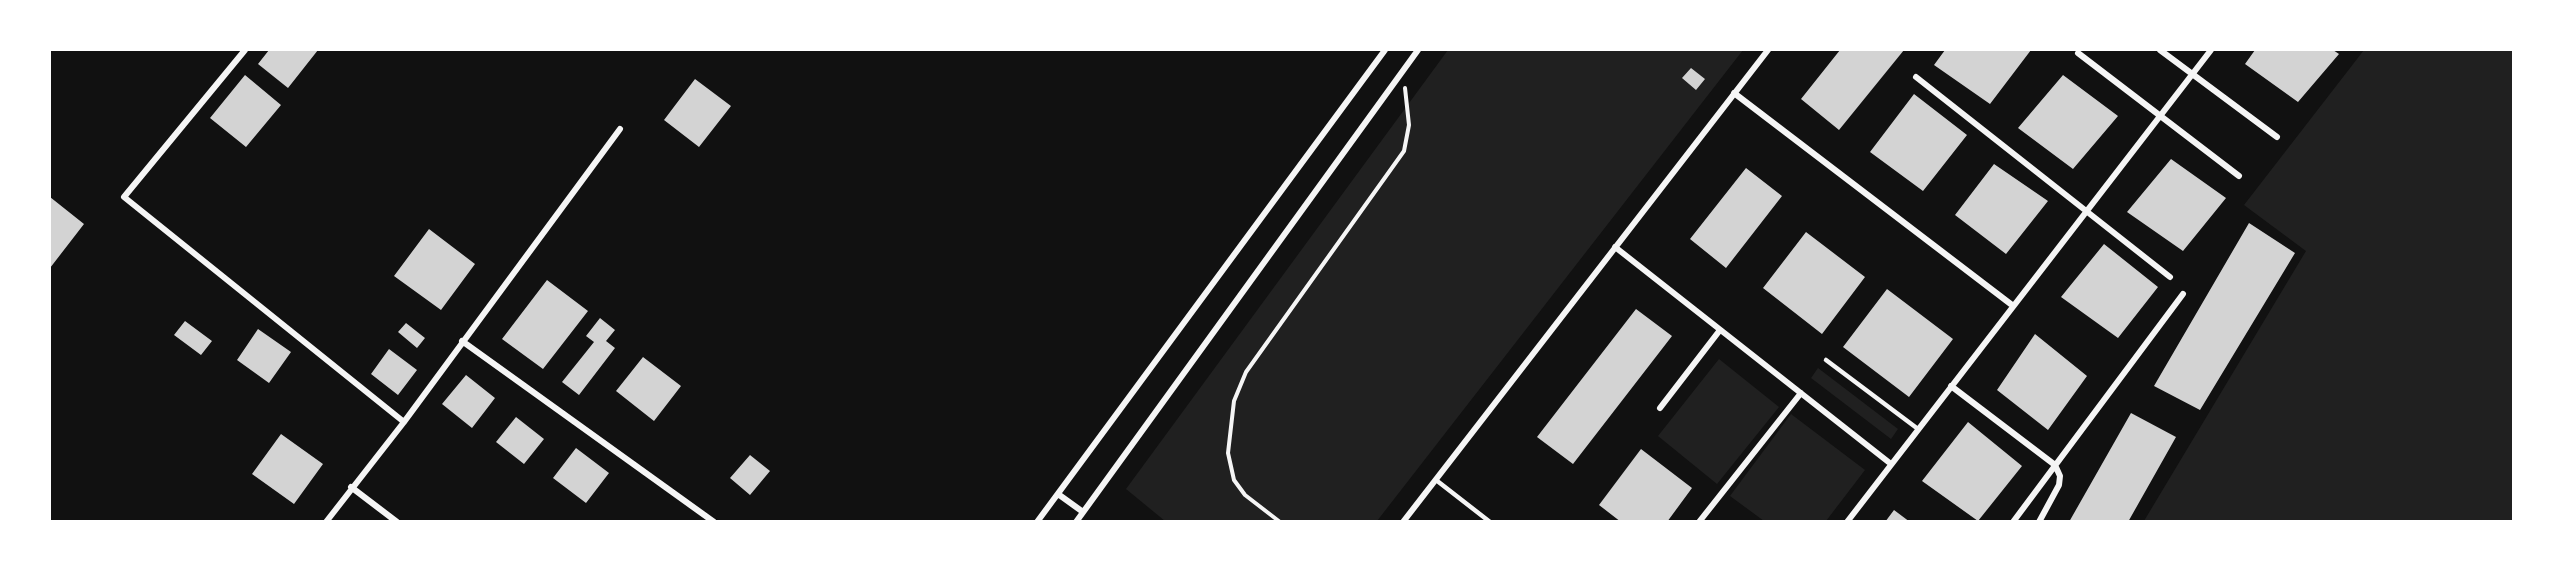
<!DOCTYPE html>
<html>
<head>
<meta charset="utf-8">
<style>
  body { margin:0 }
  #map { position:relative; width:2563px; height:571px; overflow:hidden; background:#111; font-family:"Public Sans",sans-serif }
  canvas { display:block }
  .frame { position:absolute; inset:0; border:51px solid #fff; pointer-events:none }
</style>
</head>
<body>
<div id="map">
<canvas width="2563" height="571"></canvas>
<div class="frame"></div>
</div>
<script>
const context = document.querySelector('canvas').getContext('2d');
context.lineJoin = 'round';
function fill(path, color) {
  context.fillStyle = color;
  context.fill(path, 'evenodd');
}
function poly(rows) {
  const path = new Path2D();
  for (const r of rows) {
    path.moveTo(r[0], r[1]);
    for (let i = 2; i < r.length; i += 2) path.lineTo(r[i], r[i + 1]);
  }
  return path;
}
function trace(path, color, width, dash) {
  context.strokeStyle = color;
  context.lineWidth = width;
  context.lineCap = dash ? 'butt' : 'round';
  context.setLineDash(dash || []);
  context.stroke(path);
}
fill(poly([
  [1448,50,1743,50,1377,521,1165,521,1126,489],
  [2364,50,2513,50,2513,521,2144,521,2306,251,2244,205],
  [1719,359,1779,407,1717,484,1658,436],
  [1818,368,1898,429,1891,439,1811,378],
  [1791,414,1865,470,1826,521,1764,521,1730,496]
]), '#202020');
fill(poly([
  [269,50,318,50,288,88,258,64],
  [1840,50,1904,50,1839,130,1801,99],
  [1945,50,2031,50,1990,104,1934,65],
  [2255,50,2333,50,2339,54,2298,102,2245,64],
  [1691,68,1705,79,1696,90,1682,78],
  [245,75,281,105,246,147,210,118],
  [2063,75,2118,116,2073,169,2018,128],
  [695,79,731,106,699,147,664,120],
  [1914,94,1967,135,1923,191,1870,152],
  [2171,159,2226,198,2183,251,2127,212],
  [1994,164,2048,201,2006,254,1955,215],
  [1746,168,1782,196,1726,268,1690,239],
  [50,197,84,224,50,268],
  [2249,223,2295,253,2200,410,2154,386],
  [429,229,475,264,441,310,394,276],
  [1806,232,1865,277,1822,334,1763,288],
  [2104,244,2158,287,2118,338,2061,297],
  [547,280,588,311,543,369,502,339],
  [1887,289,1953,339,1909,397,1843,347],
  [1636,309,1672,336,1573,464,1537,437],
  [600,318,615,330,606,341,615,348,579,395,562,382,594,342,586,336],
  [185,321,212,341,201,355,174,335],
  [406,323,425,338,417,348,398,332],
  [258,329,291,352,269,383,237,360],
  [2035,334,2087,376,2048,430,1997,390],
  [389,349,417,370,398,395,371,374],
  [643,357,681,386,654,421,616,391],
  [466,375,495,398,472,428,442,404],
  [2131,413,2176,437,2128,522,2069,522],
  [516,417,544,439,524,464,496,442],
  [1968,422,2022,466,1978,521,1922,481],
  [281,434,323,464,294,504,252,474],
  [576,448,609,473,586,503,553,478],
  [1641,449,1692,488,1667,522,1621,522,1599,505],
  [750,455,770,471,750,495,730,478],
  [1894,510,1910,522,1885,522]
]), '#d3d3d3');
trace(poly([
  [1280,522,1245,495,1234,480,1228,453,1234,401,1246,372,1404,151,1409,125,1405,88]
]), '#f5f5f5', 4);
trace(poly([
  [1826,360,1918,429],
  [1436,480,1490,522]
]), '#f5f5f5', 4.5);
trace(poly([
  [245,50,124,197,404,422],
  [2160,50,2277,137],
  [2078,53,2239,176],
  [1916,77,2170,277],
  [1734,93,2012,305],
  [1615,247,1891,464],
  [462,341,714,522],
  [1951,386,2055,465,2060,476,2059,485,2039,522],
  [1660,408,1720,330],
  [351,487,397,522],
  [1058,494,1083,512],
  [326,522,404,422,620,129],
  [1037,522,1385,50],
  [1076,522,1418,50],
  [1403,522,1768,50],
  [1699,522,1801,393],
  [1847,522,2211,50],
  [2013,522,2183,294]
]), '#f5f5f5', 6);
</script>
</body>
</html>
